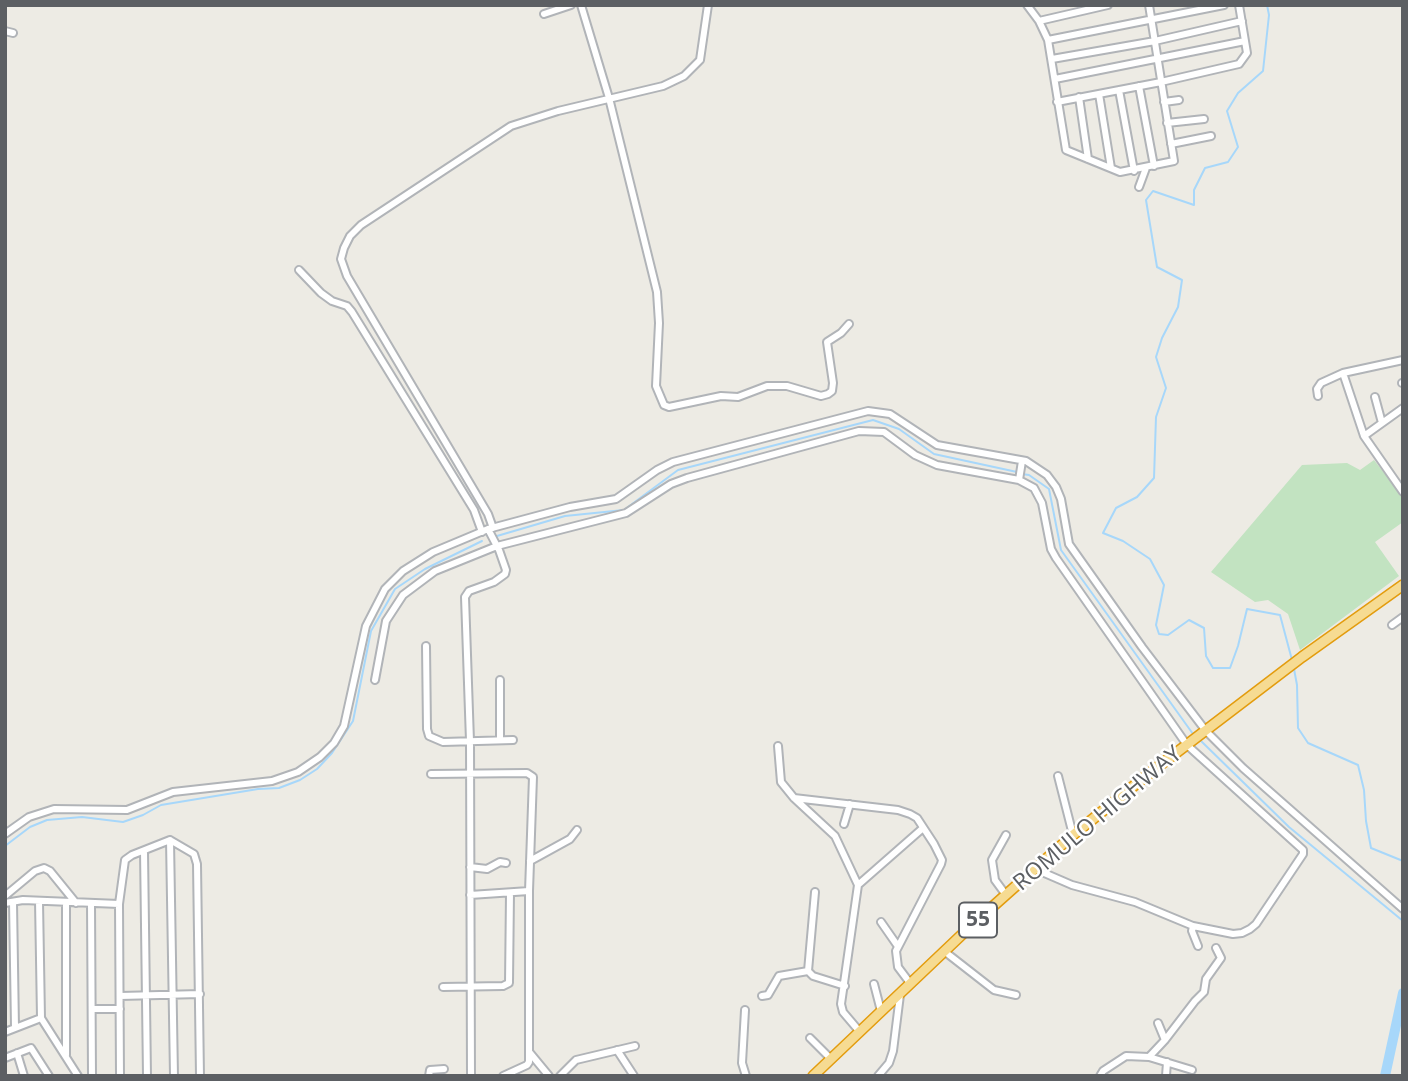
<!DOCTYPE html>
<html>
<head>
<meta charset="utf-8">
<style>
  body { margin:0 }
  #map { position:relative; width:1408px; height:1081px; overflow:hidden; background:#edebe4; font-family:"Open Sans",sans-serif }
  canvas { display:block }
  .frame { position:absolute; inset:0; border:7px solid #5c5f63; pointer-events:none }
</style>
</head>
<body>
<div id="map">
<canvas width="1408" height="1081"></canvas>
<div class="frame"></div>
</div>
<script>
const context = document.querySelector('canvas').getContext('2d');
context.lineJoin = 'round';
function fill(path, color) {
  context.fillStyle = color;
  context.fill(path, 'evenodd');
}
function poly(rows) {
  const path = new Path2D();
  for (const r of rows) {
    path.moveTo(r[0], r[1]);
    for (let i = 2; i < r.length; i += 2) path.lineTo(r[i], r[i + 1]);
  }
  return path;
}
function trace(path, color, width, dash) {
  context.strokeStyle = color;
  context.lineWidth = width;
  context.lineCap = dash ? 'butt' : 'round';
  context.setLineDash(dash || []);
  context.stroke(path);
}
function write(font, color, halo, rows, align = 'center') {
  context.font = font + ' "Open Sans",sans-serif';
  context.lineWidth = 5;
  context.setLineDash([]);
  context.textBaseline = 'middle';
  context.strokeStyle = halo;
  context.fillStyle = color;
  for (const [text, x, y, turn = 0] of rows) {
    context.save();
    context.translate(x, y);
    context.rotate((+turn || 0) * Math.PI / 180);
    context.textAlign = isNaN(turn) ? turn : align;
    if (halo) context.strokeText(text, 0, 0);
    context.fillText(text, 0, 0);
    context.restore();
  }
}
fill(poly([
  [1374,460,1403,497,1403,522,1375,542,1399,576,1300,650,1288,614,1268,600,1255,602,1211,572,1302,465,1347,463,1360,470]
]), '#c2e3c1');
trace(poly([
  [1267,5,1269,15,1263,71,1238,93,1227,111,1238,147,1228,162,1205,168,1194,190,1194,205,1153,191,1146,200,1157,267,1182,280,1178,307,1162,338,1156,357,1166,388,1156,417,1154,478,1137,497,1116,508,1103,533,1123,541,1150,559,1164,585,1156,625,1159,634,1168,635,1189,620,1204,628,1206,656,1213,668,1230,668,1238,646,1247,609,1280,615,1292,660],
  [1022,474,1029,475,1049,489,1061,550,1193,734],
  [497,536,565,516,624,510,678,470,873,420,899,429,934,454,1017,472],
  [1294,669,1297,685,1298,728,1308,743,1358,765,1364,790,1366,821,1371,848,1403,861],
  [1200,740,1289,827,1403,921],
  [5,846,30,827,47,820,82,817,123,822,143,815,161,805,258,789,279,788,300,780,317,769,332,753,353,721,371,631,395,589,425,569,482,541]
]), '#a7d7fa', 2);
trace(poly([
  [1385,1076,1403,993]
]), '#a7d7fa', 10);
const minor = poly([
  [581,5,609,98,657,292,659,323,656,386,664,405,669,407,721,396,738,397,767,386,787,386,821,396,828,394,832,391,833,383,827,342,841,333,849,324],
  [1027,5,1039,21,1048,40,1066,150,1120,172,1174,161,1149,5],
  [544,14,571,5],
  [1039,21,1108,5],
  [5,31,13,33],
  [1048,40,1224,5],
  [1052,59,1155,41,1242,21],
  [1055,79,1245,41],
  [1139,86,1154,166],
  [1119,90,1134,171],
  [1099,94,1111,168],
  [1079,97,1088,159],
  [1057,102,1161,82,1239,64,1247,53,1239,5],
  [1164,102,1179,100],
  [1167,123,1204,119],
  [1171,144,1211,136],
  [1139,187,1146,168],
  [299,270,321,293,332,301,347,306,352,312,474,510,482,532],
  [1402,383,1403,383],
  [1318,396,1317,389,1321,383,1343,373],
  [1375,397,1382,423],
  [1403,408,1364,436,1403,492],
  [1364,436,1343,373,1403,360],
  [1019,480,1022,461],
  [493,528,488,514,347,276,341,259,344,248,350,236,361,225,511,126,558,111,663,86,684,76,700,60,708,5],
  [1392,625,1403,617],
  [426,646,427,729,429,736,443,742,513,740],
  [375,680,386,621,403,595,435,571,497,546,626,513,671,484,687,478,859,431,884,432,915,455,937,465,1019,480,1034,488,1042,503,1051,549,1056,558,1187,745,1303,850,1303,854,1256,924,1250,929,1242,933,1233,934,1193,926],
  [500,680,500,740],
  [778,746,781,782,794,798,835,836,858,885,841,1004,843,1012,860,1032],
  [431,774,527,773,533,777,529,891,529,1062,527,1065,503,1076],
  [1058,776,1073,835],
  [794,798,898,810,910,814,917,818,934,844,942,860,941,864,896,951,898,967,910,983],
  [844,824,850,804],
  [5,834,29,817,54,809,127,810,173,792,272,781,298,772,320,757,334,743,344,726,366,626,385,589,403,571,433,552,488,529,570,507,616,499,657,470,673,462,868,411,890,414,937,445,1026,461,1047,475,1056,487,1061,499,1069,544,1142,647,1206,731,1243,768,1403,909],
  [170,840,174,1076],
  [144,851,147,1076],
  [530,861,570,839,577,830],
  [470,867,487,869,500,862,506,863],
  [1035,869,1072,885,1135,902,1193,926,1192,931,1198,946],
  [858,885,923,828],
  [815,892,808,971,813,976,845,986],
  [470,895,529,891],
  [1006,895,995,880,992,860,1006,835],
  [5,896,35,871,44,868,50,871,76,903],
  [39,901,41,1018,78,1076],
  [13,902,15,1028],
  [5,903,23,900,119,904],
  [66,903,66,1055],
  [91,903,92,1076],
  [881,922,897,945],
  [944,951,994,990,1016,995],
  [874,984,881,1011],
  [443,987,503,986,509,983,510,893],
  [120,996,200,994],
  [762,996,768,995,779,976,808,971],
  [92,1009,120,1009],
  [745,1010,742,1063,746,1076],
  [1158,1023,1165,1040],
  [5,1032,41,1018],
  [810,1038,831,1059],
  [617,1050,634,1076],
  [17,1053,24,1076],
  [530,1053,549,1076],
  [1149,1057,1192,1070],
  [5,1058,31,1048,49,1076],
  [120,1076,119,904,125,860,132,855,170,840,194,854,197,864,200,1076],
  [429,1076,430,1070,444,1069],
  [471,1076,470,741,465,597,469,591,494,582,505,574,506,570,499,550,488,529],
  [560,1076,576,1060,635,1046],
  [878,1076,889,1063,893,1051,900,995],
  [1100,1076,1103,1071,1126,1056,1149,1057,1165,1040,1195,1001,1204,992,1206,979,1221,958,1216,948],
  [1166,1076,1167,1062]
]);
const highway = poly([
  [813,1076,972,925,1073,835,1151,772,1302,657,1403,585]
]);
trace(minor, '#b1b4b8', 10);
trace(highway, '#e39c0e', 12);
trace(minor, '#fff', 6);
trace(highway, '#f6db92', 9);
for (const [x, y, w] of [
  [978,920,38]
]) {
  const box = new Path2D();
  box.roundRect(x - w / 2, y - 17.5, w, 35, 5);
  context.fillStyle = '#fff';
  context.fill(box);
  trace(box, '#5c5f63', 2);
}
write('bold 21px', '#5c5f63', null, [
  ["55",978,920]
]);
write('23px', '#5c5f63', '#fff', [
  ["ROMULO HIGHWAY",1098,819,-40]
]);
</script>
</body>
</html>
